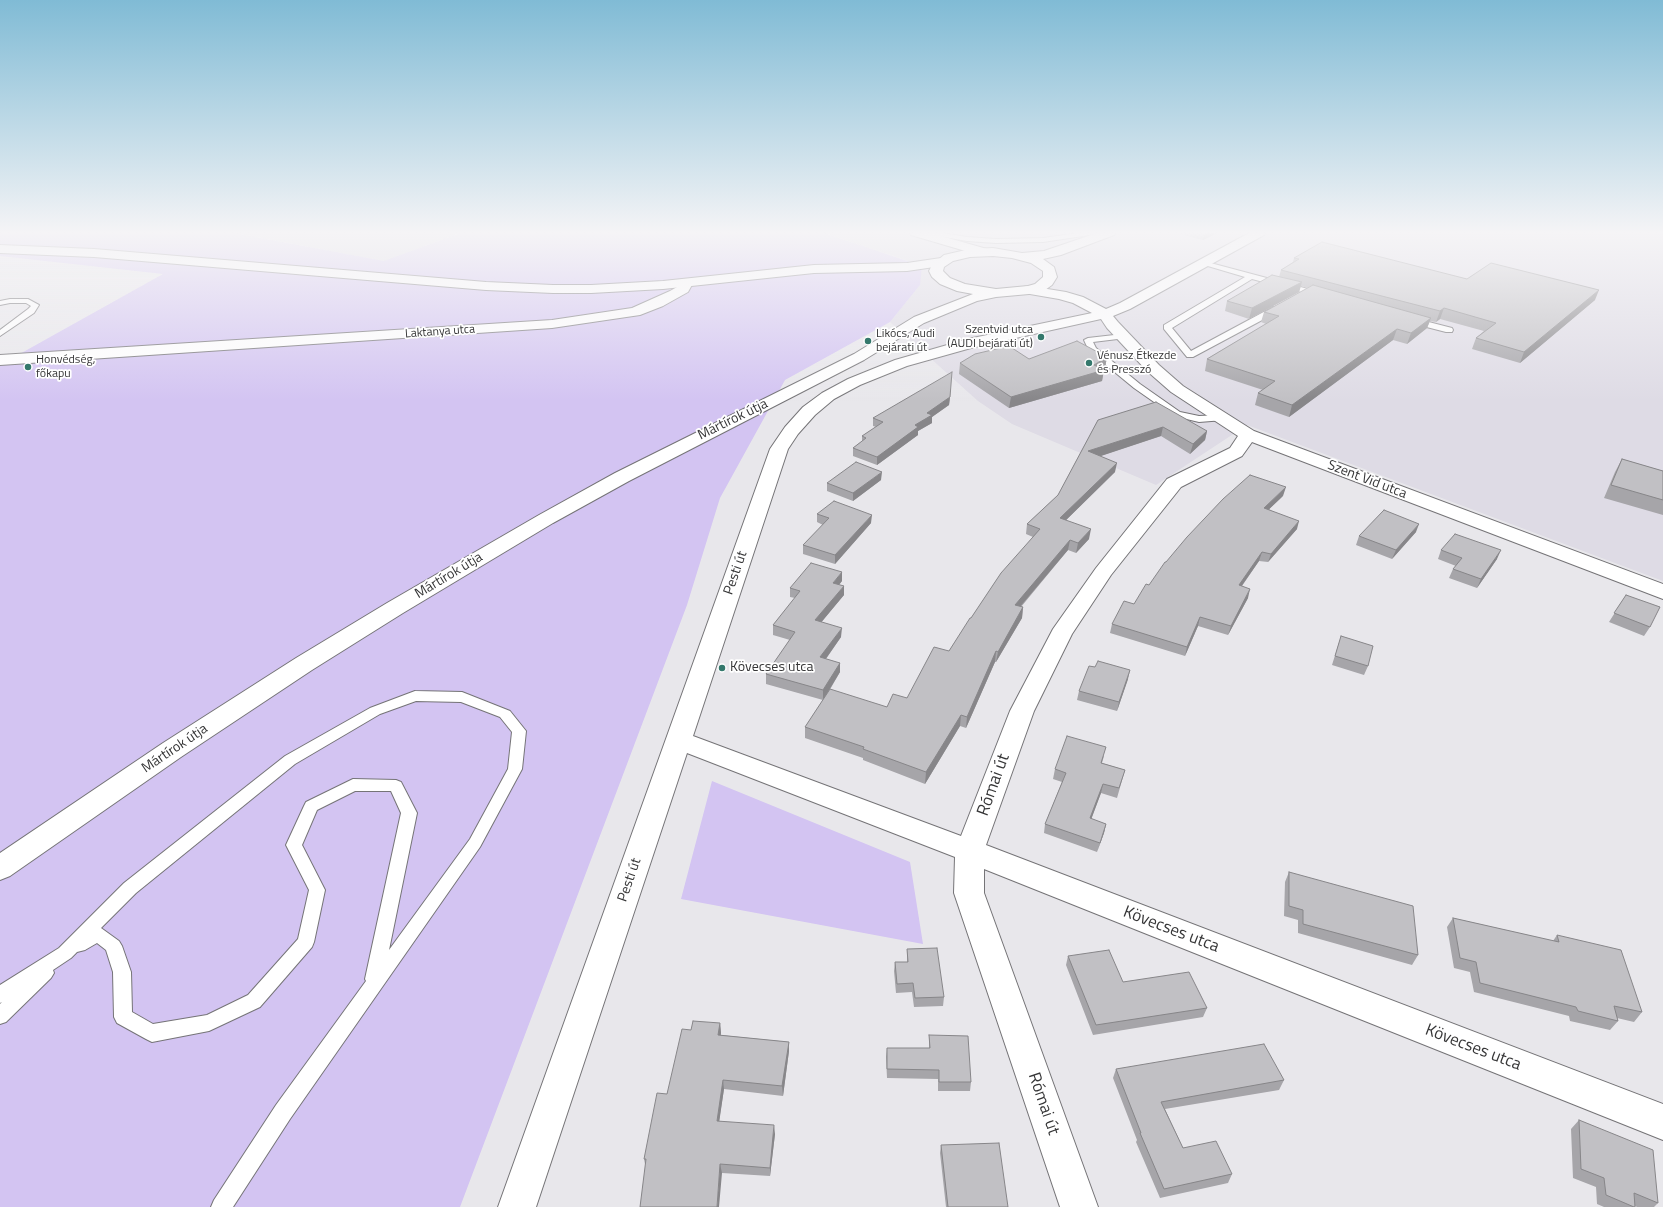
<!DOCTYPE html>
<html>
<head>
<meta charset="utf-8">
<style>
  body { margin:0 }
  canvas { display:block; background:#e8e7eb }
</style>
</head>
<body>
<canvas width="1663" height="1207"></canvas>
<script>
const context = document.querySelector('canvas').getContext('2d');
context.lineJoin = 'round';
function fill(path, color) {
  context.fillStyle = color;
  context.fill(path, 'evenodd');
}
function poly(rows) {
  const path = new Path2D();
  for (const r of rows) {
    path.moveTo(r[0], r[1]);
    for (let i = 2; i < r.length; i += 2) path.lineTo(r[i], r[i + 1]);
  }
  return path;
}
function trace(path, color, width, dash) {
  context.strokeStyle = color;
  context.lineWidth = width;
  context.lineCap = dash ? 'butt' : 'round';
  context.setLineDash(dash || []);
  context.stroke(path);
}
function write(font, color, halo, rows, align = 'center') {
  context.font = font + ' "Titillium Web",sans-serif';
  context.lineWidth = 3.5;
  context.setLineDash([]);
  context.textBaseline = 'middle';
  context.strokeStyle = halo;
  context.fillStyle = color;
  for (const [text, x, y, turn = 0] of rows) {
    context.save();
    context.translate(x, y);
    context.rotate((+turn || 0) * Math.PI / 180);
    context.textAlign = isNaN(turn) ? turn : align;
    if (halo) context.strokeText(text, 0, 0);
    context.fillText(text, 0, 0);
    context.restore();
  }
}
fill(poly([
  [229,232,463,232,384,261],
  [821,232,1663,232,1663,581,1247,425,1156,485,1012,424,978,401,890,322,920,285,912,262]
]), '#dedbe5');
fill(poly([
  [16,232,229,232,384,261,463,232,821,232,922,266,920,285,890,322,785,380,720,498,687,605,460,1207,0,1207,0,365,163,274,0,256,0,233,13,233],
  [712,781,910,862,923,944,681,899]
]), '#d3c4f2');
const service = poly([
  [924,232,937,232,967,237,996,239,1043,238,1085,232,1099,232,1096,234,1043,242,996,243,967,241,927,234,924,232],
  [1203,261,1323,293,1324,295,1320,297,1252,279,1172,328,1191,351,1273,307,1279,307,1279,311,1193,357,1187,357,1164,329,1164,325,1245,277,1201,264,1201,262,1203,261],
  [10,299,28,299,39,305,34,313,0,336,0,330,28,309,31,306,26,303,10,303,0,305,0,301,10,299],
  [1411,319,1417,319,1452,328,1453,330,1452,332,1446,332,1411,323,1411,319],
  [1123,334,1127,336,1126,338,1093,342,1096,348,1140,384,1180,412,1199,416,1221,415,1224,416,1226,418,1224,420,1199,422,1174,416,1134,388,1089,351,1084,340,1088,338,1123,334],
  [415,691,462,692,510,711,526,731,522,769,480,847,290,1119,233,1207,211,1207,214,1200,276,1105,366,981,365,979,401,813,391,791,355,791,317,810,302,845,325,890,314,942,312,947,260,1007,209,1031,152,1042,146,1039,117,1023,114,1017,113,972,106,950,97,943,85,950,77,952,71,958,53,970,54,973,51,978,6,1022,0,1024,0,1004,2,1002,0,1003,0,985,59,948,124,883,285,756,370,708,415,691],
  [416,701,461,702,500,717,512,732,508,769,470,839,389,950,417,813,401,782,396,780,353,779,306,802,304,806,286,845,309,890,298,939,248,995,207,1015,153,1024,132,1012,131,972,122,946,119,941,101,928,136,893,295,764,380,714,416,701]
]);
const minor = poly([
  [909,232,927,232,987,249,989,252,987,255,979,255,911,235,909,232],
  [1251,232,1266,232,1264,235,1130,309,1113,316,1118,322,1159,365,1183,386,1254,431,1663,584,1663,599,1252,442,1242,456,1181,487,1111,575,1072,634,1034,711,986,845,1663,1104,1663,1140,984,869,984,893,1098,1207,1060,1207,954,893,955,857,687,753,536,1207,498,1207,770,449,785,427,803,407,822,393,848,379,895,360,968,339,1092,313,1073,303,1059,299,1024,293,1022,290,1024,287,1029,286,1066,292,1083,297,1106,309,1120,303,1251,232],
  [1101,319,1107,328,1147,371,1171,392,1238,436,1230,448,1167,479,1096,568,1053,629,1010,711,961,836,693,736,788,449,798,434,815,415,834,399,860,385,907,366,971,348,1101,319],
  [686,279,691,280,693,283,688,292,663,306,640,315,552,328,0,365,0,355,552,320,632,308,670,291,677,287,681,280,686,279]
]);
const tertiary = poly([
  [0,245,94,249,486,282,553,285,591,285,663,281,814,265,907,263,941,258,946,259,947,262,946,265,941,266,907,271,814,273,663,289,591,293,553,293,486,290,94,257,0,253,0,245]
]);
const primary = poly([
  [1100,232,1116,232,1114,235,1061,255,1043,259,1054,267,1057,277,1052,285,1045,290,1029,294,996,297,977,301,924,323,864,360,629,481,553,523,403,613,312,670,181,757,10,876,0,880,0,853,163,743,296,658,387,603,539,515,615,473,854,354,914,317,973,294,957,291,940,284,932,277,929,271,932,265,944,255,970,249,993,248,1022,253,1044,251,1100,232],
  [993,256,1012,258,1031,263,1043,271,1043,277,1035,284,1028,286,996,289,965,284,950,278,943,271,944,267,953,261,970,257,993,256]
]);
trace(service, '#757477', 2);
trace(minor, '#757477', 2);
trace(tertiary, '#757477', 2);
trace(primary, '#757477', 2);
fill(service, '#fff');
fill(minor, '#fff');
fill(tertiary, '#fff');
fill(primary, '#fff');
fill(poly([
  [1176,232,1219,232,1203,240,1176,233],
  [1294,258,1467,279,1595,300,1520,363,1472,349,1476,338,1484,331,1440,319,1436,322,1430,321,1427,328,1407,344,1393,340,1289,417,1255,405,1258,393,1263,390,1205,371,1207,359,1266,324,1261,322,1264,312,1308,288,1301,286,1299,292,1249,319,1225,311,1227,301,1279,277,1281,270,1293,262],
  [1107,357,1105,368,1102,370,1104,370,1102,381,1009,408,959,374,960,363],
  [950,397,949,405,932,417,932,423,918,431,918,435,877,465,853,456,853,448,862,441,862,436,876,427,873,426,873,418],
  [1098,420,1207,431,1205,440,1190,454,1161,436,1100,456,1115,472,1066,520,1089,539,1076,553,1068,550,1021,607,1023,607,1022,618,996,662,995,662,966,728,960,726,925,784,863,760,863,758,805,738,805,727,823,700,766,684,766,674,790,640,773,635,773,625,795,598,790,597,790,588,842,581,839,585,844,595,821,622,841,637,826,659,840,663,840,672,828,693,887,707,907,698,949,651,971,618,1033,537,1026,534,1027,524,1058,495],
  [1622,459,1663,471,1663,515,1604,498,1615,472],
  [881,480,853,501,827,491,827,483],
  [1283,496,1269,509,1297,529,1268,562,1259,561,1242,586,1248,598,1228,635,1198,626,1185,656,1110,633,1112,624,1134,604,1149,585],
  [817,514,871,523,835,564,803,554,803,545,823,525,817,522],
  [1416,532,1392,559,1356,545,1359,536],
  [1441,550,1497,559,1477,588,1449,578,1453,569,1456,566,1438,559],
  [1626,595,1650,627,1644,636,1609,622],
  [1341,636,1368,666,1364,675,1332,665],
  [1128,679,1117,711,1077,700,1079,691],
  [1104,756,1102,763,1125,770,1117,798,1101,793,1091,819,1106,824,1104,833,1097,852,1044,833,1045,824,1062,782,1053,779,1055,769],
  [1289,872,1418,955,1412,965,1298,933,1298,920,1284,916,1285,882],
  [1453,918,1553,941,1557,935,1642,1012,1634,1022,1617,1018,1618,1021,1610,1030,1570,1021,1569,1016,1474,992,1470,972,1454,968,1447,927],
  [907,949,944,997,943,1006,914,1007,912,992,896,993,894,971,895,962,907,962],
  [1068,956,1123,982,1207,1008,1203,1017,1093,1035,1066,965],
  [720,1023,721,1033,721,1035,789,1042,789,1051,783,1096,724,1089,719,1121,775,1134,770,1176,722,1173,645,1164,644,1159,667,1094,691,1030],
  [929,1035,971,1082,970,1091,938,1091,938,1079,887,1078,886,1057,887,1048,929,1048],
  [1116,1069,1284,1080,1279,1090,1165,1109,1183,1148,1232,1174,1228,1183,1160,1198,1136,1142,1137,1140,1113,1078],
  [1579,1120,1658,1203,1654,1207,1637,1207,1635,1206,1635,1207,1604,1207,1597,1204,1596,1187,1573,1178,1571,1129],
  [941,1145,1008,1207,946,1207,940,1153]
]), '#a6a5a9');
fill(poly([
  [1205,232,1219,232,1203,240],
  [1302,282,1299,292,1249,319,1252,308],
  [1599,290,1595,300,1520,363,1524,352],
  [1444,308,1440,319,1436,322,1440,311],
  [1431,318,1427,328,1407,344,1411,333],
  [1397,329,1393,340,1289,417,1292,405],
  [1107,357,1105,368,1098,372,1104,370,1102,381,1009,408,1011,397,1094,365],
  [950,397,949,405,932,417,932,423,918,431,918,435,877,465,877,457,915,425,927,413],
  [1163,427,1161,436,1086,461,1088,451],
  [1207,431,1205,440,1190,454,1193,444],
  [1117,463,1115,472,1058,528,1060,518],
  [882,472,881,480,853,501,853,493],
  [1286,487,1283,496,1262,516,1264,508],
  [872,515,871,523,835,564,835,555],
  [1299,521,1297,529,1268,562,1271,554],
  [1419,524,1416,532,1392,559,1396,550],
  [1091,529,1089,539,1076,553,1078,543],
  [1070,540,1068,550,1013,615,1015,605],
  [1501,550,1497,559,1477,588,1481,579],
  [1262,552,1259,561,1236,594,1239,585],
  [842,572,842,581,833,592,833,583],
  [844,586,844,595,815,630,815,620],
  [1250,589,1248,598,1228,635,1231,626],
  [1023,607,1022,618,996,662,998,652],
  [1200,617,1198,626,1185,656,1187,647],
  [842,628,841,637,820,667,820,657],
  [996,651,995,662,966,728,967,717],
  [840,663,840,672,823,700,823,690],
  [1130,670,1128,679,1117,711,1119,702],
  [961,715,960,726,925,784,926,772],
  [1103,784,1101,793,1088,828,1090,818],
  [1106,824,1104,833,1097,852,1100,843],
  [720,1023,721,1033,719,1044,718,1035],
  [789,1042,789,1051,783,1096,782,1086],
  [723,1080,724,1089,718,1130,717,1121],
  [774,1125,775,1134,770,1176,770,1168],
  [720,1164,722,1173,719,1207,717,1207]
]), '#878689');
const building = poly([
  [1322,242,1467,279,1491,263,1599,290,1524,352,1476,338,1496,323,1444,308,1440,311,1281,270,1299,259,1294,258,1322,242],
  [1272,275,1302,282,1252,308,1227,301,1272,275],
  [1313,285,1431,318,1411,333,1397,329,1292,405,1258,393,1275,381,1207,359,1279,316,1264,312,1313,285],
  [1077,341,1107,357,1094,365,1104,370,1011,397,960,363,975,354,1009,346,1029,359,1077,341],
  [952,372,950,397,927,413,932,415,915,425,918,427,877,457,853,448,866,438,862,436,883,422,873,418,952,372],
  [1156,402,1207,431,1193,444,1163,427,1088,451,1117,463,1060,518,1091,529,1078,543,1070,540,1015,605,1023,607,998,652,996,651,967,717,961,715,926,772,863,749,864,747,805,727,830,689,887,707,893,694,907,698,934,647,949,651,970,618,971,618,1001,573,1040,529,1027,524,1058,495,1098,420,1156,402],
  [1622,459,1663,471,1663,500,1611,485,1622,459],
  [856,462,882,472,853,493,827,483,856,462],
  [1250,475,1286,487,1264,508,1299,521,1271,554,1262,552,1239,585,1250,589,1231,626,1200,617,1187,647,1112,624,1124,601,1134,604,1146,584,1149,585,1165,562,1166,562,1187,537,1223,499,1250,475],
  [834,501,872,515,835,555,803,545,829,518,817,514,834,501],
  [1384,510,1419,524,1396,550,1359,536,1384,510],
  [1455,534,1501,550,1481,579,1453,569,1462,558,1441,550,1455,534],
  [811,563,842,572,833,583,844,586,815,620,842,628,820,657,840,663,823,690,766,674,795,632,773,625,800,591,790,588,811,563],
  [1626,595,1660,607,1650,627,1614,613,1626,595],
  [1341,636,1373,646,1368,666,1335,656,1341,636],
  [1098,661,1130,670,1119,702,1079,691,1089,666,1095,667,1098,661],
  [1067,736,1106,747,1101,763,1125,770,1119,788,1103,784,1090,818,1106,824,1100,843,1045,824,1066,773,1055,769,1067,736],
  [1289,872,1413,906,1418,955,1303,924,1303,910,1289,906,1289,872],
  [1453,918,1559,942,1557,935,1621,950,1642,1012,1614,1006,1618,1021,1578,1011,1576,1007,1480,983,1476,962,1460,958,1453,918],
  [937,948,944,997,915,998,913,983,897,984,895,962,908,962,907,949,937,948],
  [1109,950,1123,982,1189,972,1207,1008,1096,1025,1068,956,1109,950],
  [693,1021,720,1023,718,1035,789,1042,782,1086,723,1080,717,1121,774,1125,770,1168,720,1164,717,1207,640,1207,646,1159,644,1159,657,1093,667,1094,682,1029,691,1030,693,1021],
  [929,1035,968,1036,971,1082,939,1082,939,1070,887,1069,887,1048,930,1048,929,1035],
  [1264,1044,1284,1080,1161,1102,1183,1148,1216,1141,1232,1174,1164,1189,1140,1133,1141,1133,1116,1069,1264,1044],
  [1579,1120,1653,1150,1658,1203,1634,1193,1635,1207,1634,1207,1606,1195,1604,1178,1581,1169,1579,1120],
  [999,1143,1008,1207,948,1207,941,1145,999,1143]
]);
fill(building, '#c1c0c4');
trace(building, '#878689', 1);
const sky = context.createLinearGradient(0, 0, 0, 401);
sky.addColorStop(0, '#80bbd5');
sky.addColorStop(0.58, '#f5f4f6');
sky.addColorStop(1, '#f5f4f600');
context.fillStyle = sky;
context.fillRect(0, 0, 1663, 401);
for (const [x, y, r, color] of [
  [1041,337,4,"#34786c"],
  [868,341,4,"#34786c"],
  [1089,363,4,"#34786c"],
  [28,367,4,"#34786c"],
  [722,668,4,"#34786c"]
]) {
  const dot = new Path2D();
  dot.arc(x, y, r, 0, 2 * Math.PI);
  context.fillStyle = color;
  context.fill(dot);
  trace(dot, '#fff', 1.5);
}
write('12px', '#363637', '#fff', [
  ["Szentvid utca",1033,330,"right"],
  ["(AUDI bejárati út)",1033,344,"right"],
  ["Likócs, Audi",876,334],
  ["bejárati út",876,348],
  ["Vénusz Étkezde",1097,356],
  ["és Presszó",1097,370],
  ["Honvédség,",36,360],
  ["főkapu",36,374]
], 'left');
write('12px', '#363637', '#fff', [
  ["Laktanya utca",440,332,-4]
]);
write('14px', '#363637', '#fff', [
  ["Mártírok útja",733,420,-26],
  ["Szent Vid utca",1367,480,21],
  ["Pesti út",736,573,-71],
  ["Mártírok útja",449,576,-31],
  ["Mártírok útja",175,749,-34],
  ["Pesti út",630,880,-71]
]);
write('14px', '#363637', '#fff', [
  ["Kövecses utca",730,668]
], 'left');
write('17px', '#363637', '#fff', [
  ["Római út",994,785,-70],
  ["Kövecses utca",1171,930,21],
  ["Kövecses utca",1473,1048,21],
  ["Római út",1043,1104,71]
]);
</script>
</body>
</html>
